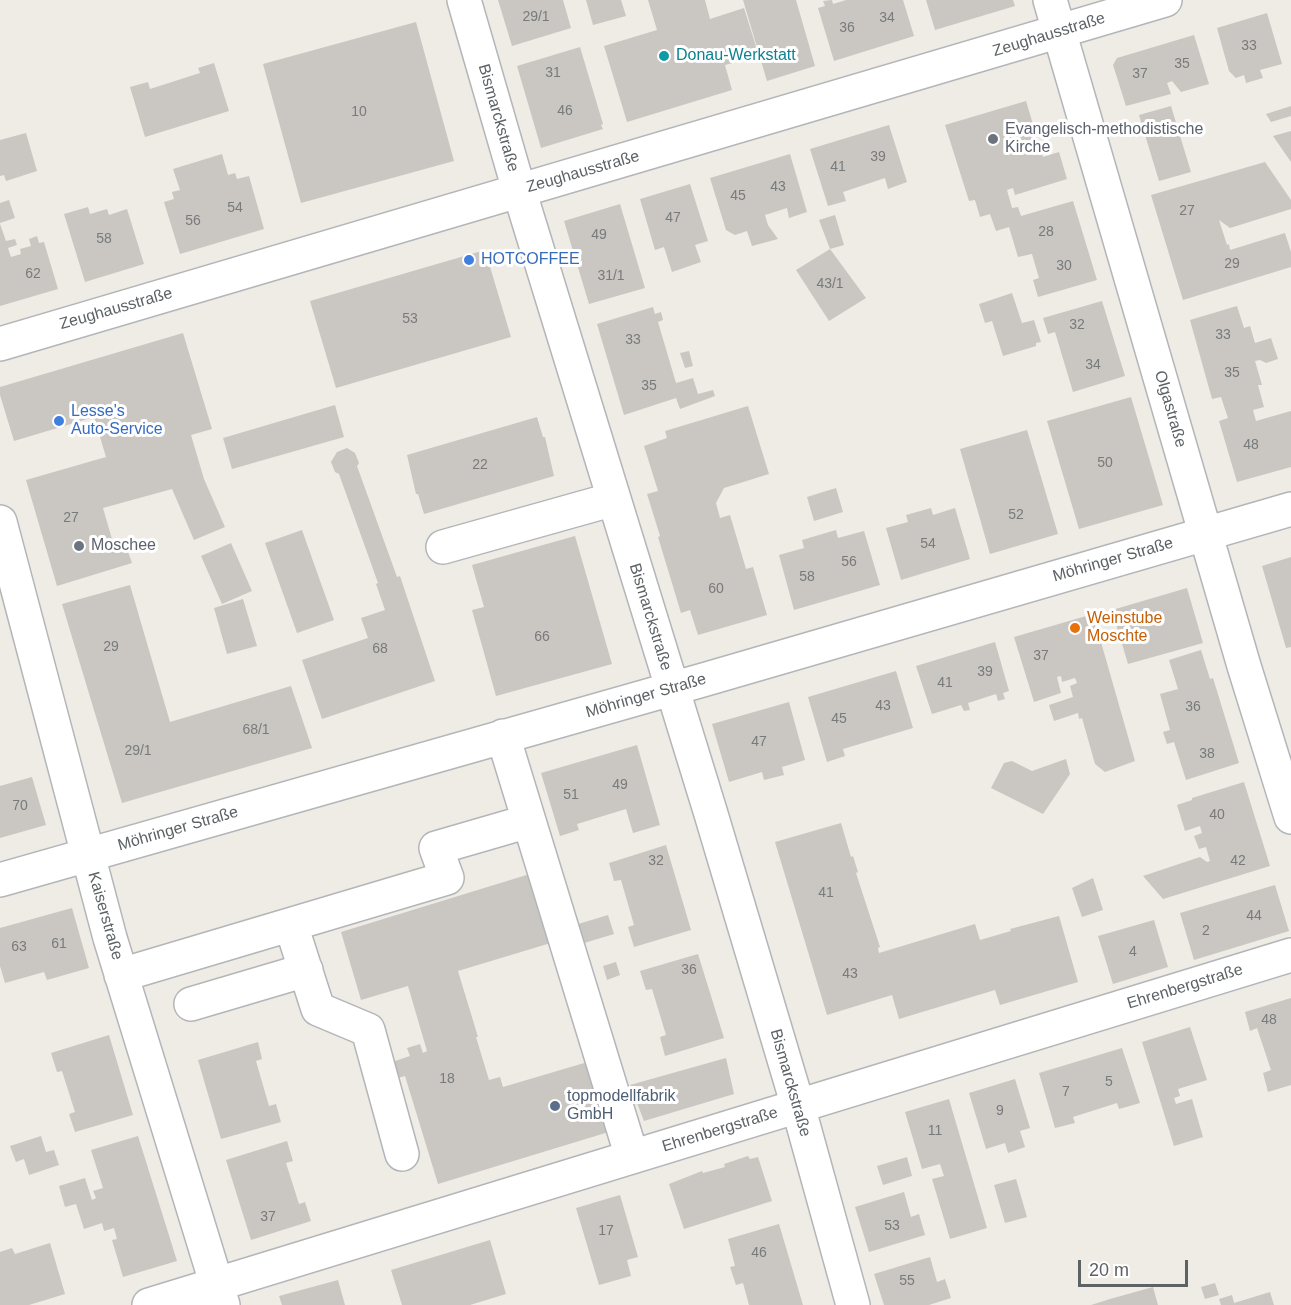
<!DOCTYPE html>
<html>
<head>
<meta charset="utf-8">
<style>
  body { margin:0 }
  #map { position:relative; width:1291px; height:1305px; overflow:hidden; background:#efebe5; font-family:Arial,sans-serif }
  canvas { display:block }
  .scale { position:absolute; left:1078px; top:1260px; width:110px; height:27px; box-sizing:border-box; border:3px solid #5d6265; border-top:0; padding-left:8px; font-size:18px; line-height:21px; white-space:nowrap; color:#5d6265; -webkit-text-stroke:4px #fff; paint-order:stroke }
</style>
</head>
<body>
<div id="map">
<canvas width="1291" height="1305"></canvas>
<div class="scale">20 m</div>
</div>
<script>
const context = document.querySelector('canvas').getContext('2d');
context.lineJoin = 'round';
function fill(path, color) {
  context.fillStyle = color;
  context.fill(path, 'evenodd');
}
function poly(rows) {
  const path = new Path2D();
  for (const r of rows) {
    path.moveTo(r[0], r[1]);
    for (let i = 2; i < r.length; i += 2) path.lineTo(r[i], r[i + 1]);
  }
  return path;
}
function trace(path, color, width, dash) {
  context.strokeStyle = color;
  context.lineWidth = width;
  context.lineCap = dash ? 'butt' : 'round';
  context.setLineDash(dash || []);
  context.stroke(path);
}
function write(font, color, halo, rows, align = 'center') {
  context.font = font + ' Arial,sans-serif';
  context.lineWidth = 6;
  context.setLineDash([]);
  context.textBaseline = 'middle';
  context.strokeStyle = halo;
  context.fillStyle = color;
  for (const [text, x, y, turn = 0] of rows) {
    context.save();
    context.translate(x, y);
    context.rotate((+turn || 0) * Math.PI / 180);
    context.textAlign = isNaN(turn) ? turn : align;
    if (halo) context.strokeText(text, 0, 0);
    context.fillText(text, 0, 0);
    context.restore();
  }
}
fill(poly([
  [498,0,563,0,571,28,512,46],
  [586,0,621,0,626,16,593,25],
  [648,0,705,0,710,19,744,8,759,56,725,65,732,90,627,122,604,46,657,30],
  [743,0,796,0,815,66,767,81],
  [832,0,833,4,846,0,903,0,914,36,834,61,818,8,825,6,823,1],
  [926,0,1013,0,1015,6,935,30],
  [1267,13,1282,64,1260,70,1263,78,1246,83,1244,75,1236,78,1229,71,1217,28],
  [416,22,454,161,301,203,263,64],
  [1194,35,1209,84,1181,92,1172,81,1167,83,1171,94,1126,106,1113,65,1117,58],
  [580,47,603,124,601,125,603,129,541,148,517,66],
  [214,63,229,111,145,137,130,87,148,82,150,89,200,73,198,68],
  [1026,101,1043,157,1059,152,1067,179,1015,195,1013,188,1007,190,1012,208,1018,207,1021,216,1073,201,1097,280,1038,297,1033,280,1039,278,1032,254,1018,257,1009,227,996,231,990,214,980,217,975,200,969,201,945,125],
  [1171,106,1191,172,1159,181,1139,115],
  [1291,106,1291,116,1271,122,1266,114],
  [889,125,907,182,888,189,885,178,843,192,846,201,828,206,810,149],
  [1291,131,1291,162,1273,136],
  [26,133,37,171,6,181,4,175,0,176,0,140],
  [222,154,228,175,235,173,237,179,249,176,264,229,180,254,164,202,174,199,172,192,180,190,173,169],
  [790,154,807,212,789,218,787,208,765,215,768,225,778,239,752,246,747,231,735,235,726,230,710,178],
  [1265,162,1291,200,1291,209,1230,228,1219,220,1227,245,1229,244,1230,250,1285,233,1291,252,1291,267,1183,300,1151,195],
  [690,184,708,241,695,245,701,262,672,272,664,247,655,250,640,199],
  [9,200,15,218,0,223,0,203],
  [620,204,645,288,589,304,564,221],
  [88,207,90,214,107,209,109,215,127,209,144,264,85,282,64,214],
  [835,215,844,245,830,249,819,220],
  [0,224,6,241,15,239,17,245,8,248,11,257,21,254,20,249,31,246,29,239,37,236,39,243,44,242,58,289,0,306],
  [830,249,866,298,829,321,796,270],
  [485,250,511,337,336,388,310,301],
  [1012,293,1022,323,1034,320,1041,342,1036,343,1036,346,1003,356,992,321,985,323,979,304],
  [1102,301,1125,376,1073,392,1055,332,1048,334,1043,318],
  [1237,306,1244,328,1250,326,1255,343,1271,338,1278,359,1266,363,1260,360,1255,361,1262,385,1258,385,1264,407,1253,410,1256,421,1291,411,1291,467,1237,482,1219,421,1228,418,1221,397,1212,399,1190,320],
  [653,307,655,314,661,312,663,320,658,322,676,383,693,378,698,394,713,390,715,396,680,409,676,398,624,415,597,324],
  [183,333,212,429,191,435,204,479,225,527,194,540,172,489,103,508,114,546,125,543,132,563,57,586,26,480,106,457,94,417,14,441,0,395,0,387],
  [689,351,693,366,685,368,680,353],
  [1131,397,1163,505,1079,529,1047,421],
  [335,405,344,437,232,469,223,438],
  [748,406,769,474,724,488,716,503,720,518,730,515,746,569,753,567,767,615,698,635,690,610,681,613,658,537,660,536,647,494,658,491,644,446,667,438,665,431],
  [537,417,543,437,545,437,554,476,424,514,418,494,416,494,407,455],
  [1027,430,1058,534,990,554,960,449],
  [347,448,355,453,359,463,357,466,397,577,400,576,435,681,322,719,302,660,368,638,361,618,385,610,376,584,378,583,339,474,335,472,331,462,337,452],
  [836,488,843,512,814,521,807,497],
  [931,508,933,515,955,508,970,559,901,580,886,528,908,522,906,515],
  [302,530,334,620,297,633,265,543],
  [836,530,838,538,864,531,880,585,794,610,779,555,804,548,802,540],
  [575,536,612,664,496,696,472,610,484,607,472,565],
  [231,543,252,591,222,604,201,556],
  [1291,557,1291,647,1286,648,1262,566],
  [130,585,170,722,291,686,312,748,122,803,62,604],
  [1187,588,1203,643,1128,664,1112,610],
  [243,599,257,646,227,654,214,608],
  [1093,614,1135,761,1105,772,1095,764,1082,718,1079,719,1078,713,1054,721,1049,705,1073,697,1070,686,1077,683,1075,678,1062,682,1061,676,1057,677,1061,693,1034,702,1014,637],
  [995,642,1009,691,1003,693,1005,699,998,701,996,694,968,703,970,710,964,711,961,705,932,714,916,666],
  [1201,650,1210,679,1213,678,1239,763,1186,780,1174,742,1167,744,1163,732,1170,730,1160,694,1178,689,1169,660],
  [896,671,913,728,843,749,845,756,827,762,808,697],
  [789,702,805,760,782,767,784,775,764,780,762,772,729,782,712,724],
  [637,745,660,825,633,833,626,809,577,824,579,830,560,836,541,773],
  [1066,759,1070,774,1043,814,991,788,1004,763,1012,761,1032,771],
  [32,777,46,825,0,838,0,786],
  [1244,782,1270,866,1163,899,1143,876,1200,857,1207,862,1210,861,1206,847,1199,849,1194,836,1202,833,1200,826,1185,831,1177,805,1192,800,1192,798],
  [841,823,851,857,853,856,858,872,856,873,880,947,878,948,879,953,975,924,980,940,1011,931,1010,929,1059,916,1078,982,1000,1005,995,990,899,1019,892,995,827,1015,775,842],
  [666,845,691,930,634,947,628,927,634,925,621,880,614,881,609,863],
  [533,873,554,942,458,971,478,1037,476,1037,489,1080,500,1077,503,1087,591,1061,612,1131,438,1184,405,1076,388,1081,383,1065,410,1056,407,1048,420,1044,423,1053,427,1051,408,986,361,1000,341,932],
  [1093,878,1103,910,1082,917,1072,888],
  [1275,885,1289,931,1194,960,1180,913],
  [72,908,89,968,47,980,44,972,5,983,0,966,0,928],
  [608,915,614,934,581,944,575,925],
  [1154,920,1168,967,1113,984,1098,936],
  [698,954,724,1038,665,1056,660,1037,666,1035,652,989,646,990,640,971],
  [616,962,620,975,607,980,603,966],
  [1291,998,1291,1085,1268,1092,1263,1073,1271,1070,1257,1028,1250,1031,1245,1012],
  [1190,1027,1207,1080,1178,1089,1180,1096,1174,1098,1176,1104,1192,1099,1203,1137,1174,1146,1142,1042],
  [109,1035,133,1115,75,1132,69,1114,75,1112,62,1071,57,1072,51,1053],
  [258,1042,262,1059,256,1061,269,1106,276,1104,281,1122,221,1139,198,1060],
  [1122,1048,1140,1103,1119,1109,1117,1103,1073,1117,1075,1123,1055,1128,1039,1073],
  [726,1058,734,1094,644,1121,630,1085],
  [1015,1079,1030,1128,1020,1131,1025,1147,1008,1153,1005,1143,986,1149,969,1093],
  [949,1099,987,1228,950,1239,932,1179,944,1176,940,1164,922,1169,905,1112],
  [41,1136,46,1152,54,1150,59,1165,29,1175,24,1159,16,1162,10,1146],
  [138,1136,177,1261,123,1277,112,1240,117,1239,114,1228,104,1231,102,1223,84,1229,76,1204,65,1207,59,1186,85,1178,92,1200,96,1198,93,1191,103,1188,91,1150],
  [287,1141,293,1161,286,1163,299,1204,305,1202,311,1221,251,1240,226,1160],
  [748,1156,750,1159,758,1157,772,1201,684,1229,669,1184,702,1171,703,1173,725,1167,724,1164],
  [907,1157,912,1176,883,1185,877,1166],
  [1016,1179,1027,1217,1005,1223,994,1185],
  [904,1192,911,1217,919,1214,925,1235,869,1252,855,1207],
  [620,1195,638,1257,627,1260,631,1276,599,1285,576,1208],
  [779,1224,803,1305,749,1305,743,1283,736,1285,730,1267,735,1266,728,1239],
  [490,1240,506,1294,470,1305,402,1305,391,1270],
  [50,1243,65,1294,29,1305,0,1305,0,1252,12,1248,15,1254],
  [930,1257,937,1282,945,1279,951,1298,929,1305,884,1305,874,1274],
  [338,1280,345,1305,282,1305,279,1296],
  [1215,1283,1219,1295,1205,1299,1201,1287],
  [1153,1287,1158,1305,1091,1305,1110,1299],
  [1270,1292,1274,1305,1221,1305,1219,1299,1232,1295,1234,1303]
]), '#cac6c2');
const minor = poly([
  [464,0,519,190,711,814,798,1106,853,1305],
  [1050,0,1244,666,1291,817],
  [0,344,1165,0],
  [0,522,110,938,223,1305],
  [443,547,614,499],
  [503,736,632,1157],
  [0,880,703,680,1291,509],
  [291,925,318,1009,368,1030,402,1154],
  [121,975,447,878,436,848,529,821],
  [191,1004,306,970],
  [149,1305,1291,955]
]);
trace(minor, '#b3b6b9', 36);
trace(minor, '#fff', 33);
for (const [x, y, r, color] of [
  [664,56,6,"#0f9aa8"],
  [993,139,6,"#6b7280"],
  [469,260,6,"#3f7fe0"],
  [59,421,6,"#3f7fe0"],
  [79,546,6,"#6b7280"],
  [1075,628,6,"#e8710a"],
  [555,1106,6,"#5c6f8a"]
]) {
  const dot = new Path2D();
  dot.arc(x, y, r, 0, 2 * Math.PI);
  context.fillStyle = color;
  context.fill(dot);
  trace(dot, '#fff', 2);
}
write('14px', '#787b7c', null, [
  ["29/1",536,17],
  ["34",887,18],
  ["36",847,28],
  ["33",1249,46],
  ["35",1182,64],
  ["31",553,73],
  ["37",1140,74],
  ["46",565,111],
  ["10",359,112],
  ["39",878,157],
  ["41",838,167],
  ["43",778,187],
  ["45",738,196],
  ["54",235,208],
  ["27",1187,211],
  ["47",673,218],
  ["56",193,221],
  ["28",1046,232],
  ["49",599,235],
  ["58",104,239],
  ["29",1232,264],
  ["30",1064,266],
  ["62",33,274],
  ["31/1",611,276],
  ["43/1",830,284],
  ["53",410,319],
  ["32",1077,325],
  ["33",1223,335],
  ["33",633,340],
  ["34",1093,365],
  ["35",1232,373],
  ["35",649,386],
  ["48",1251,445],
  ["50",1105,463],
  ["22",480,465],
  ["52",1016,515],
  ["27",71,518],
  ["54",928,544],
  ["56",849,562],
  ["58",807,577],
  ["60",716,589],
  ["66",542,637],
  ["29",111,647],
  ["68",380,649],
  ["37",1041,656],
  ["39",985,672],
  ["41",945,683],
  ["43",883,706],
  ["36",1193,707],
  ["45",839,719],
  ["68/1",256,730],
  ["47",759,742],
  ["29/1",138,751],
  ["38",1207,754],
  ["49",620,785],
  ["51",571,795],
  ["70",20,806],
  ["40",1217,815],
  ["32",656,861],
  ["42",1238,861],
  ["41",826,893],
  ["44",1254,916],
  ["2",1206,931],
  ["61",59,944],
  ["63",19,947],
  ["4",1133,952],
  ["36",689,970],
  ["43",850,974],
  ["48",1269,1020],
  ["18",447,1079],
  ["5",1109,1082],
  ["7",1066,1092],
  ["9",1000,1111],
  ["11",935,1131],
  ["37",268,1217],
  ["53",892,1226],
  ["17",606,1231],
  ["46",759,1253],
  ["55",907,1281]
]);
write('16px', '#5d6265', '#fff', [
  ["Zeughausstraße",1049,35,-17],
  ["Bismarckstraße",498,118,74],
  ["Zeughausstraße",583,172,-16],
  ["Zeughausstraße",116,309,-16],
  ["Olgastraße",1170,409,74],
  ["Möhringer Straße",1113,560,-16],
  ["Bismarckstraße",650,617,73],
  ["Möhringer Straße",646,696,-16],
  ["Möhringer Straße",178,829,-16],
  ["Kaiserstraße",105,916,74],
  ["Ehrenbergstraße",1185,987,-17],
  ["Bismarckstraße",790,1083,74],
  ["Ehrenbergstraße",720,1130,-17]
]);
write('16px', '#0d838f', '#fff', [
  ["Donau-Werkstatt",676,56]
], 'left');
write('16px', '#5b616d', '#fff', [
  ["Evangelisch-methodistische",1005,130],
  ["Kirche",1005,148],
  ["Moschee",91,546]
], 'left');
write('16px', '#366cbe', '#fff', [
  ["HOTCOFFEE",481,260],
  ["Lesse's",71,412],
  ["Auto-Service",71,430]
], 'left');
write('16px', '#c56008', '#fff', [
  ["Weinstube",1087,619],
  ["Moschte",1087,637]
], 'left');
write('16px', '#4e5e75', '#fff', [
  ["topmodellfabrik",567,1097],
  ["GmbH",567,1115]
], 'left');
</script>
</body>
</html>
